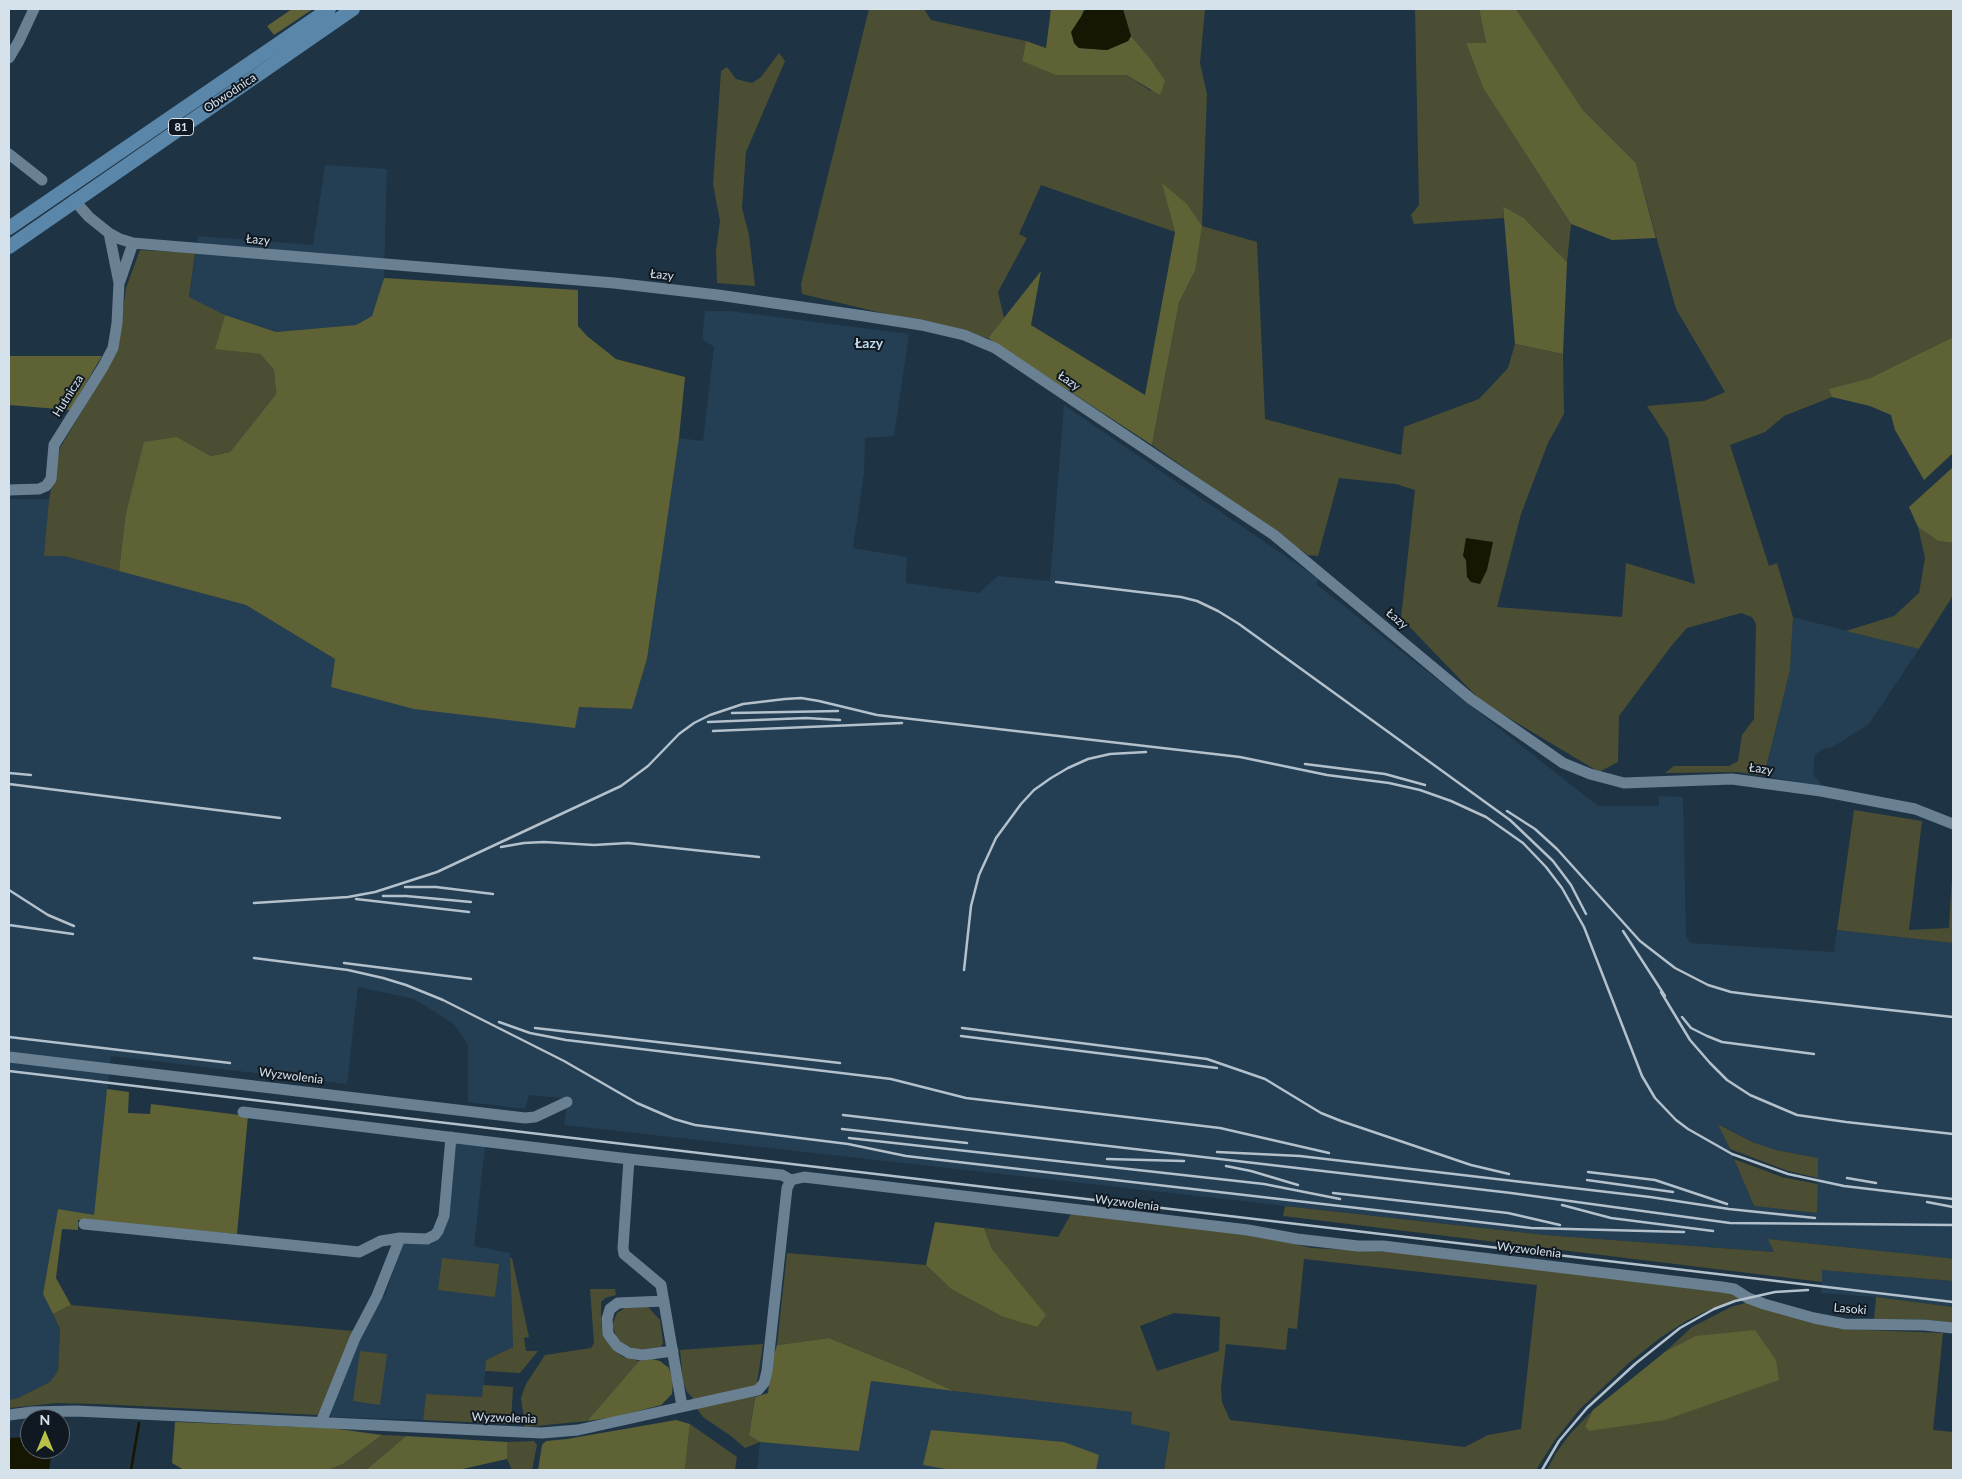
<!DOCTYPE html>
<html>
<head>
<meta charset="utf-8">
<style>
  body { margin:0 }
  #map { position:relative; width:1962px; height:1479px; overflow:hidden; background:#1e3343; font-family:Lato,sans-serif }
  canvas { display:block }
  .frame { position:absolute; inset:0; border:10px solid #d5e2ec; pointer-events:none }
  .north { position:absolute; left:20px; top:1409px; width:50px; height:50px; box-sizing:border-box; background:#101921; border:1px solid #5f6972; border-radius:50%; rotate:0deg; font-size:14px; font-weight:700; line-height:20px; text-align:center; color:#d5e2ec }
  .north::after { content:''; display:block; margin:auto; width:18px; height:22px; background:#b8c147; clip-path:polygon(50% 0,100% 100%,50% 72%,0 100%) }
</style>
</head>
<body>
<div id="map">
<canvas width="1962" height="1479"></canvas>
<div class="frame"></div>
<div class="north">N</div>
</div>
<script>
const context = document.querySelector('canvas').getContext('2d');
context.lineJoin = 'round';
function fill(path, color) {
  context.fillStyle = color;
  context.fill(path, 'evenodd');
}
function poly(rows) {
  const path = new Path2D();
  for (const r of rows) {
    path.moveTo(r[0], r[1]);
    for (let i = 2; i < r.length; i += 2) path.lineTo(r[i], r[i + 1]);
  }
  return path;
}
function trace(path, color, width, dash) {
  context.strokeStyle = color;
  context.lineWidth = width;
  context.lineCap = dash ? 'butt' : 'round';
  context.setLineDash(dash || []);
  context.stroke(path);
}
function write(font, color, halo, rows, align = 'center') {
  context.font = font + ' Lato,sans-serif';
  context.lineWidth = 4;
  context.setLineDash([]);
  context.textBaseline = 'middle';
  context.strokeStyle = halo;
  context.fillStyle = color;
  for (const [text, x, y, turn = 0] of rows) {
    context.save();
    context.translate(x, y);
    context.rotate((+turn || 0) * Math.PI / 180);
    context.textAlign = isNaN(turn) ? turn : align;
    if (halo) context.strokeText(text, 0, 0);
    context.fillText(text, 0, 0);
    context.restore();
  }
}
fill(poly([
  [325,165,387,169,384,278,372,316,356,325,276,332,225,315,189,297,198,236,313,245],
  [705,311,730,311,909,334,894,436,865,438,864,474,853,548,907,557,906,583,979,593,998,576,1050,581,1064,405,1319,579,1316,584,1598,806,1659,806,1659,796,1683,797,1686,936,1691,943,1834,952,1837,930,1953,943,1953,1259,1769,1239,1774,1252,1545,1235,564,1125,568,1099,529,1095,525,1109,468,1102,468,1045,454,1024,414,999,358,987,347,1084,111,1056,94,1216,58,1209,43,1294,60,1329,58,1371,50,1382,18,1398,9,1400,9,499,49,499,45,556,64,556,246,605,335,659,331,686,579,707,632,709,647,659,679,438,703,441,714,347,702,339],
  [1719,1124,1752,1142,1776,1150,1818,1158,1817,1213,1754,1206],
  [1793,617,1919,649,1869,724,1831,748,1823,749,1815,755,1813,773,1822,786,1764,776,1790,670],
  [453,1141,485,1147,474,1246,510,1253,513,1347,487,1360,482,1397,426,1394,423,1420,331,1417,330,1410,356,1343,381,1296,385,1297,401,1244,433,1244,446,1222],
  [1822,1270,1953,1281,1953,1307,1876,1297,1821,1293],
  [871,1381,1133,1412,1132,1424,1170,1431,1164,1470,757,1470,760,1442,859,1450]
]), '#243e53');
fill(poly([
  [869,9,924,9,931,20,1026,41,1022,61,1083,75,1126,75,1151,91,1149,57,1131,36,1121,9,1205,9,1200,63,1207,94,1202,226,1257,242,1265,419,1401,455,1404,427,1479,399,1508,368,1515,344,1563,354,1564,414,1548,443,1521,514,1497,607,1622,617,1626,563,1695,584,1668,438,1647,406,1704,401,1725,392,1676,309,1636,163,1583,110,1516,9,1953,9,1953,337,1870,378,1828,389,1832,397,1784,416,1765,432,1730,445,1769,566,1777,563,1793,617,1790,670,1764,776,1737,772,1665,773,1674,766,1729,766,1738,761,1742,735,1754,719,1756,624,1752,617,1741,613,1687,628,1672,645,1619,716,1618,762,1599,772,1482,702,1401,618,1415,490,1396,484,1339,478,1318,556,1308,555,1152,445,1179,303,1195,271,1163,183,1175,232,1041,185,1019,234,1027,238,998,292,1004,318,988,338,802,294,801,284],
  [1415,9,1479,9,1486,43,1466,43,1483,88,1571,224,1567,262,1524,218,1503,206,1504,218,1414,224,1411,215,1419,205],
  [779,53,785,61,746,152,742,208,749,235,755,286,717,283,716,251,720,221,713,184,721,71,727,67,736,79,752,83,761,77],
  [140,250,195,253,189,297,225,315,216,348,260,354,274,370,276,394,230,452,211,456,177,437,125,517,119,571,64,556,44,556,49,499,60,448,118,350,126,288],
  [1918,527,1938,541,1953,543,1952,597,1919,649,1846,631,1894,616,1919,593,1925,558],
  [1854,810,1922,821,1909,930,1949,928,1953,860,1953,943,1837,930],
  [1718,1124,1752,1142,1776,1150,1818,1158,1818,1178,1788,1171,1730,1149],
  [1734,1159,1782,1177,1818,1184,1817,1213,1754,1206],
  [1285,1206,1545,1235,1774,1252,1768,1239,1947,1258,1953,1259,1953,1281,1822,1270,1822,1282,1283,1216],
  [1071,1214,1248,1234,1312,1248,1405,1253,1732,1293,1740,1298,1711,1309,1686,1321,1660,1338,1630,1362,1580,1409,1555,1440,1536,1470,1164,1470,1170,1432,1131,1424,1132,1412,954,1391,910,1371,829,1338,777,1345,787,1253,926,1265,951,1289,1001,1316,1007,1268,992,1249,984,1228,1058,1237],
  [1304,1259,1537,1285,1521,1429,1488,1435,1465,1447,1230,1420,1222,1402,1221,1388,1226,1344,1286,1350,1288,1328,1297,1329],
  [1174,1313,1220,1317,1219,1351,1157,1371,1140,1326],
  [442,1258,499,1264,495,1297,438,1290],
  [510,1258,512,1258,529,1337,524,1338,526,1351,538,1351,520,1373,485,1371,486,1360,513,1347],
  [590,1289,615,1289,616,1295,605,1298,601,1302,601,1322,603,1337,612,1348,623,1357,639,1361,587,1421,525,1427,521,1398,526,1384,545,1355,591,1348,594,1343],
  [1876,1297,1953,1307,1953,1323,1922,1319,1874,1319],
  [1749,1302,1840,1329,1943,1333,1933,1430,1953,1432,1953,1470,1547,1470,1556,1453,1571,1433,1593,1410,1585,1426,1695,1336,1666,1351,1692,1327,1731,1307],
  [71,1305,353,1331,318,1415,99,1404,57,1403,9,1408,9,1400,18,1398,50,1382,58,1371,60,1329,53,1314],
  [648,1307,660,1320,663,1343,661,1347,644,1349,635,1349,623,1344,617,1338,612,1325,617,1313,625,1308],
  [763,1344,749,1434,760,1442,745,1448,731,1436,703,1417,697,1409,692,1397,687,1392,683,1382,680,1350],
  [360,1351,387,1354,380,1405,353,1401],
  [483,1385,513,1387,511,1424,423,1420,426,1394,482,1397],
  [690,1424,737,1457,735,1470,685,1470],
  [382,1435,406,1436,366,1470,328,1470,343,1464],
  [534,1441,537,1445,532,1470,512,1470,507,1459,507,1442]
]), '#4b4e32');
fill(poly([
  [292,9,313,9,274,35,267,26],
  [1051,9,1086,9,1083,11,1074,43,1079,48,1107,50,1128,41,1131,36,1149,57,1165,81,1160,95,1126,75,1056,75,1022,61,1026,41,1046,48],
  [1479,9,1516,9,1583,110,1636,163,1656,238,1612,240,1571,224,1483,88,1466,43,1486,43],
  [1162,183,1187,204,1202,226,1195,271,1179,303,1152,445,988,338,1041,271,1031,325,1145,395,1175,232],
  [1503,206,1524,218,1567,262,1563,354,1515,344],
  [384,278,578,290,578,326,587,336,616,359,685,377,679,438,647,659,632,709,579,707,575,728,414,709,331,687,335,659,246,605,119,571,125,518,144,442,177,437,211,456,230,452,276,394,274,370,260,354,215,349,225,315,276,332,356,325,372,316],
  [1953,337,1953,453,1924,480,1895,430,1891,415,1870,406,1832,397,1828,389,1870,378],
  [9,356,102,356,70,410,9,405],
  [1953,467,1953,543,1938,541,1918,527,1909,507],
  [107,1089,129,1092,128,1113,150,1114,151,1104,248,1116,237,1234,78,1220,78,1230,62,1229,56,1278,71,1305,53,1314,43,1294,58,1209,94,1215],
  [935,1222,984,1228,992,1249,1046,1315,1037,1327,1001,1316,951,1289,926,1265],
  [1755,1330,1776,1360,1779,1380,1665,1420,1589,1431,1585,1426,1593,1410,1666,1351,1695,1336],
  [829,1338,910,1371,954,1391,871,1381,859,1451,760,1442,749,1435,755,1397,768,1393,772,1361,777,1345],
  [652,1359,660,1361,669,1368,673,1381,672,1394,661,1405,615,1417,587,1421,639,1361],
  [676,1420,690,1424,685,1470,538,1470,542,1445,546,1441,567,1439],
  [175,1422,331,1428,382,1435,343,1464,328,1470,184,1470,172,1463],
  [931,1430,1064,1442,1099,1455,1096,1470,952,1470,923,1465],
  [406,1436,507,1442,507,1459,458,1470,366,1470]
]), '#5e6235');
fill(poly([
  [1086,9,1123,9,1131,36,1128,41,1107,50,1079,48,1074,43,1071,32],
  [1466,538,1493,542,1487,570,1480,584,1471,582,1467,577,1466,560,1463,556],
  [30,1437,30,1449,52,1449,49,1470,9,1470,9,1438]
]), '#151702');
trace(poly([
  [131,1470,139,1423]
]), '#151702', 2.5);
trace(poly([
  [9,58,19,41,34,9],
  [9,154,42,180],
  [74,200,89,217,109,233,120,239,133,243,614,283,718,295,864,316,921,325,964,335,995,348,1274,535,1471,699,1563,763,1590,774,1624,783,1732,779,1821,791,1915,809,1953,824],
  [120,281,133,243],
  [9,490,39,489,46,486,51,479,54,445,103,367,113,348,117,323,119,283,109,233],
  [9,1057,525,1118,535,1117,567,1102],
  [243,1112,629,1159,782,1175,791,1180],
  [629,1159,623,1248,624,1254,661,1285,682,1406],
  [84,1224,359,1252,381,1241,400,1238,377,1296,355,1338,321,1422],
  [400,1238,427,1239,435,1235,438,1231,444,1216,451,1137],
  [664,1301,618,1303,610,1309,607,1319,608,1334,617,1346,629,1353,642,1355,673,1351],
  [9,1415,32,1412,76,1411,542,1433,578,1430,758,1390,764,1383,767,1371,787,1188,791,1180,804,1177,1248,1230,1297,1239,1358,1246,1383,1246,1722,1287,1734,1289,1748,1298,1764,1304,1814,1318,1845,1324,1924,1325,1953,1328]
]), '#6a8194', 11);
trace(poly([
  [9,228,329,9],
  [9,247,353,9]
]), '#5a86a9', 14);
trace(poly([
  [1056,582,1181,597,1197,601,1218,611,1239,624,1510,820,1553,861,1571,885,1586,914],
  [732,713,838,711],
  [708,722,806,718,840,720],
  [713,731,902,723],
  [1305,764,1385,774,1425,785],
  [9,773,31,775],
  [9,784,280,818],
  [1507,811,1535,829,1557,849,1640,941,1675,968,1708,985,1731,992,1754,995,1953,1017],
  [501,847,524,843,544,842,594,845,628,843,759,857],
  [405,887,436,887,493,894],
  [9,890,48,915,74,926],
  [383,896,406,896,471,902],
  [356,899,469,912],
  [254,903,348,897,375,892,437,872,621,786,648,766,679,734,694,723,710,715,743,704,785,699,801,698,819,701,877,715,1240,757,1327,775,1389,783,1420,790,1451,801,1486,817,1523,843,1546,867,1562,888,1584,927,1642,1076,1655,1098,1676,1120,1688,1129,1732,1154,1788,1174,1844,1186,1953,1199],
  [9,925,73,934],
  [1623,931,1665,996],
  [254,958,348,970,383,978,406,985,443,1000,564,1061,637,1103,674,1119,695,1125,848,1144,906,1156,1531,1228,1684,1232],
  [344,963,471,979],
  [964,970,971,906,979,875,996,838,1021,804,1034,790,1051,778,1068,768,1088,759,1110,754,1146,752],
  [1661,992,1690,1040,1710,1063,1727,1080,1750,1095,1797,1115,1846,1122,1953,1134],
  [1682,1017,1691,1028,1707,1036,1722,1042,1814,1054],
  [499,1022,530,1033,566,1040,891,1079,966,1098,1220,1128,1329,1153],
  [535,1028,840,1063],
  [962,1028,1207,1059,1265,1079,1321,1113,1341,1121,1471,1165,1509,1174],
  [961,1036,1217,1068],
  [9,1037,230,1063],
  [9,1071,1953,1302],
  [843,1115,1511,1193,1730,1223,1953,1225],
  [842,1129,967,1143],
  [849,1138,1264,1184,1340,1199],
  [1217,1152,1300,1156,1650,1197,1729,1209,1815,1218],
  [1107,1159,1184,1161],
  [1226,1166,1251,1171,1298,1185],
  [1588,1172,1655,1180,1727,1204],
  [1847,1178,1876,1183],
  [1587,1180,1673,1192],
  [1333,1193,1508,1213,1560,1225],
  [1927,1202,1953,1207],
  [1562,1205,1611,1218,1713,1231],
  [1542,1470,1559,1441,1587,1408,1635,1364,1680,1328,1714,1309,1735,1301,1775,1292,1808,1290]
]), '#b3c1cc', 2.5);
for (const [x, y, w] of [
  [181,127,25]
]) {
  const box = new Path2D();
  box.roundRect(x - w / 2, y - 8.5, w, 17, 4);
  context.fillStyle = '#101921';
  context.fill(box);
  trace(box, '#d5e2ec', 1);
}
write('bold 11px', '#d5e2ec', null, [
  ["81",181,127]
]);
write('12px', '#d5e2ec', '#101921', [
  ["Obwodnica",230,93,-34],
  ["Łazy",258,240,5],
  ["Łazy",662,275,6],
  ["Łazy",1069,381,34],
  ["Hutnicza",68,396,-58],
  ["Łazy",1397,619,40],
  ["Łazy",1761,769,8],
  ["Wyzwolenia",291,1076,7],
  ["Wyzwolenia",1127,1203,7],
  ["Wyzwolenia",1529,1250,7],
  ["Lasoki",1850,1309,5],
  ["Wyzwolenia",504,1418,2]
]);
write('bold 14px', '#c0d9ee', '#101921', [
  ["Łazy",869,343]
]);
</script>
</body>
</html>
